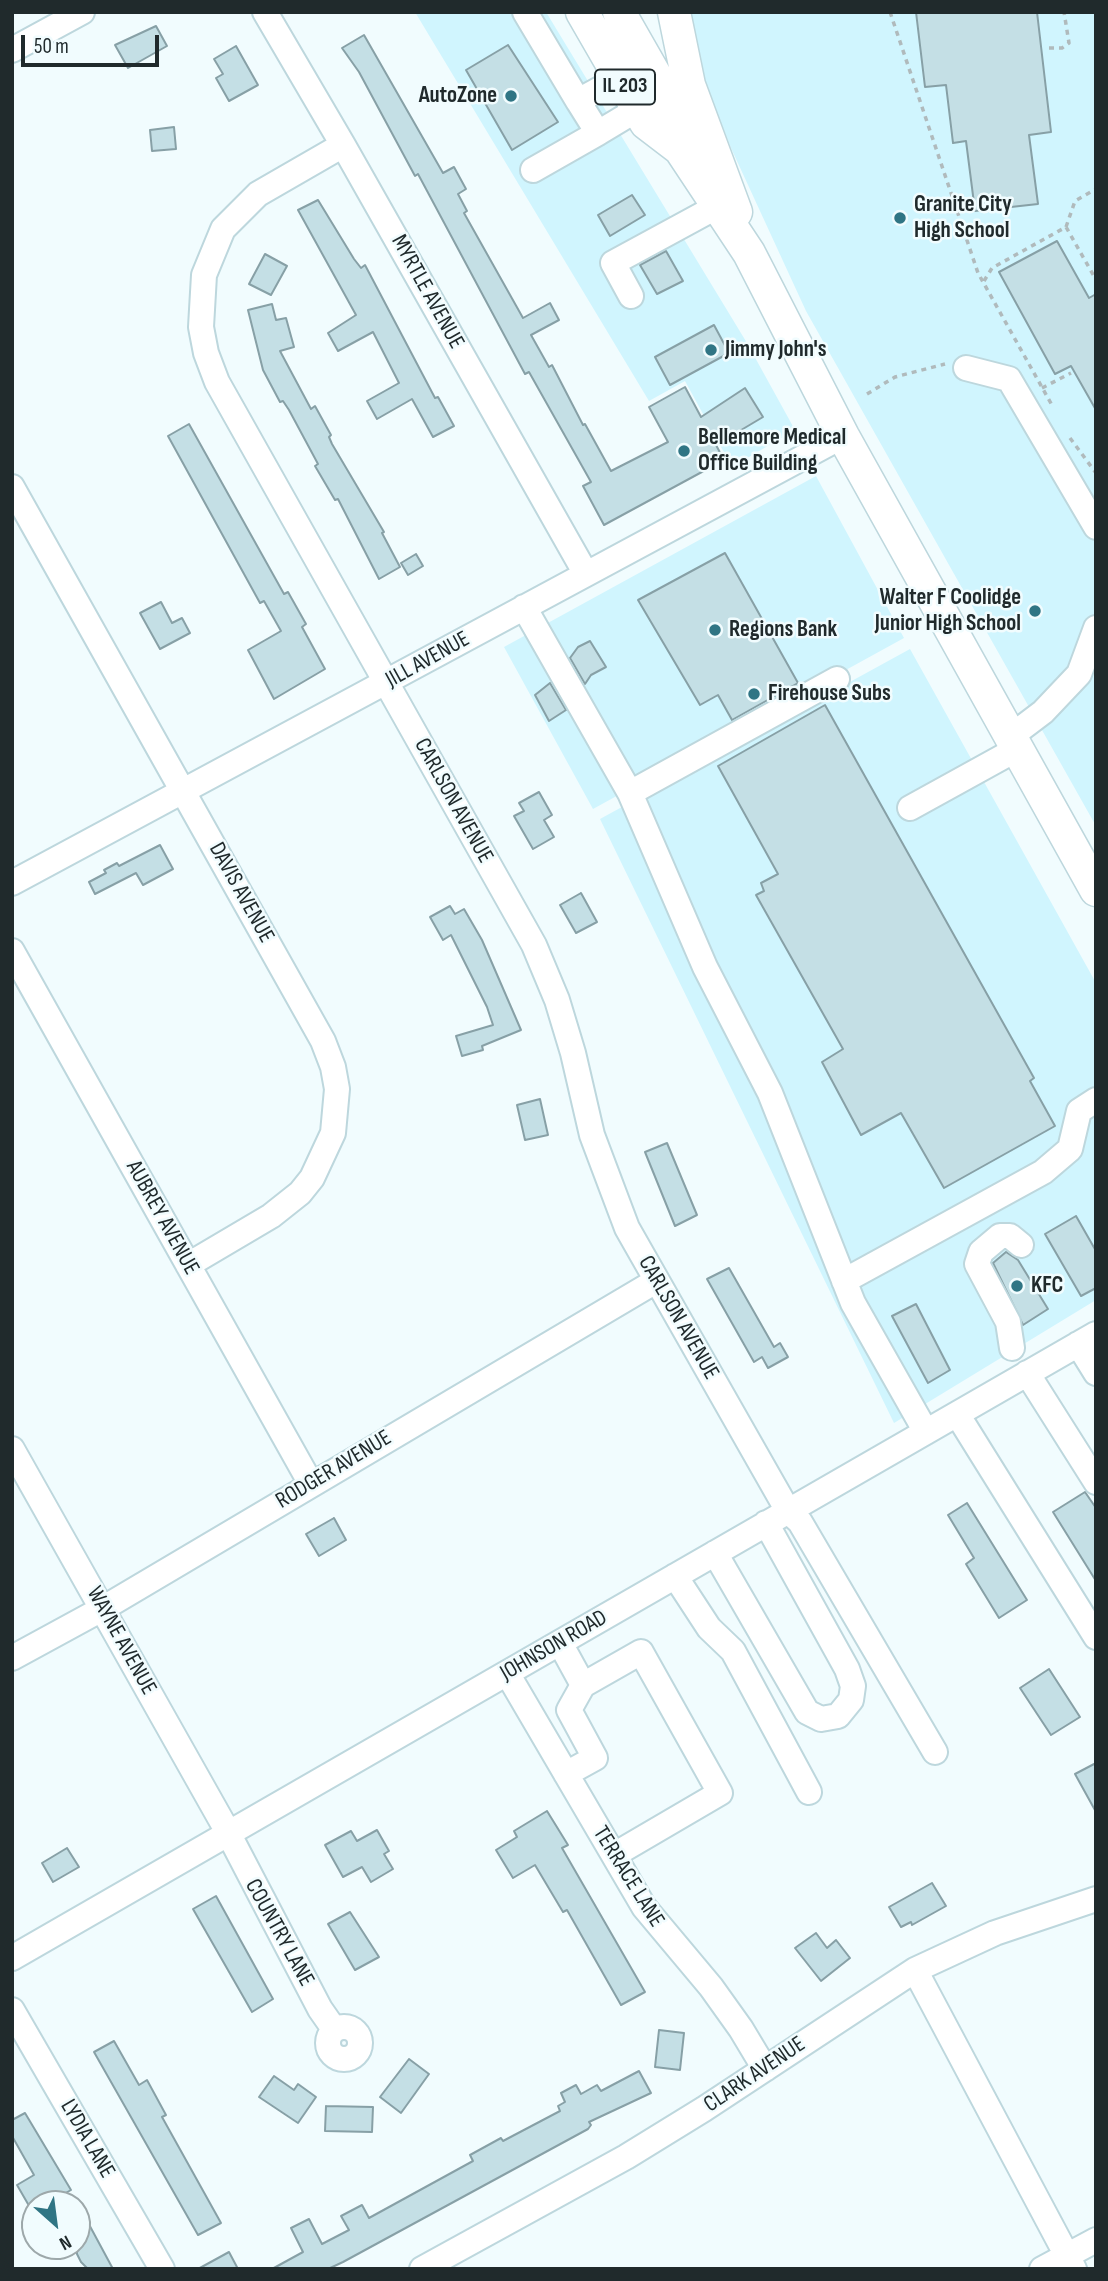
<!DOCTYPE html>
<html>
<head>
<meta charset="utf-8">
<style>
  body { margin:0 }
  #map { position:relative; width:1108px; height:2281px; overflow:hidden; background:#f1fcfe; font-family:"Sofia Sans Condensed",sans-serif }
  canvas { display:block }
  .frame { position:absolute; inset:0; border:14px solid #202a2c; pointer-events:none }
  .north { position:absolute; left:21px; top:2190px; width:70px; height:70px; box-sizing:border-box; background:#f1fcfe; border:2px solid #9da8aa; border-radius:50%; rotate:152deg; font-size:19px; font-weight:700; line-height:28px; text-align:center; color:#202a2c }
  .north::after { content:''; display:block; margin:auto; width:24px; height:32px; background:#307584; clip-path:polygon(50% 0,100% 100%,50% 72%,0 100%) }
  .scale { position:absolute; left:21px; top:35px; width:138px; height:32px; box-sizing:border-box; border:4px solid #202a2c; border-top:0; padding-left:9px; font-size:21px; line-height:24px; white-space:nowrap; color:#202a2c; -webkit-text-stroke:5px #f1fcfe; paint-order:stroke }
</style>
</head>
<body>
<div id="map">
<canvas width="1108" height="2281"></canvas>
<div class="frame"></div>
<div class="north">N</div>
<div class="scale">50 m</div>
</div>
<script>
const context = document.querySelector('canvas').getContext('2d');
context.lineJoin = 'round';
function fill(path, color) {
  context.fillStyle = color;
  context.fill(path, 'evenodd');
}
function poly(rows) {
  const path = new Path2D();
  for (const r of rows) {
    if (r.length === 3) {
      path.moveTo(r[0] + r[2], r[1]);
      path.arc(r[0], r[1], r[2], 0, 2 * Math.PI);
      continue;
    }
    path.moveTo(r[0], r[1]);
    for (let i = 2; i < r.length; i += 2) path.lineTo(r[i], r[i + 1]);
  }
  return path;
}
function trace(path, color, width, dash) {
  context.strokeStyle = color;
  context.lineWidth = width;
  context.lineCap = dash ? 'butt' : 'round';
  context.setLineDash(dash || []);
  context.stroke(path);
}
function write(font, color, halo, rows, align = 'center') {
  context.font = font + ' "Sofia Sans Condensed",sans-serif';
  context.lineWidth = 5;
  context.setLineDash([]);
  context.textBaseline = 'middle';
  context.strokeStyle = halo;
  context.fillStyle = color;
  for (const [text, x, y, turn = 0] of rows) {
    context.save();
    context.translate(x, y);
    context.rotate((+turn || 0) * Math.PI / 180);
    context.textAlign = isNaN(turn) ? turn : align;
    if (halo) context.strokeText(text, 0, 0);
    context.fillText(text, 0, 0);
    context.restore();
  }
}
fill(poly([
  [415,12,546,12,747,343,795,430,732,467,685,381,649,401],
  [686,12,1096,12,1096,826,806,311,731,148,701,72],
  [816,476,904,638,593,809,504,647],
  [910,649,1096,983,1096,1300,894,1423,600,819]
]), '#d0f5fe');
const building = poly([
  [916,12,1037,12,1051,132,1029,135,1038,204,975,211,966,141,953,143,946,85,925,87,916,12],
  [156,26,167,46,128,68,115,45,156,26],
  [364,35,443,173,454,167,466,189,458,194,467,211,464,213,523,318,550,303,559,320,531,335,549,367,552,365,583,425,585,424,611,471,668,442,649,407,685,387,701,417,745,388,763,417,716,445,724,460,604,525,583,486,591,482,529,372,525,374,418,174,415,176,359,72,342,48,364,35],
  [508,45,558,122,512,150,466,70,508,45],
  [236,46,258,85,229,101,216,78,223,74,214,59,236,46],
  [174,127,176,149,152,151,150,130,174,127],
  [632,195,645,215,610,236,598,215,632,195],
  [318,200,354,259,361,268,365,265,435,398,438,397,454,426,433,437,412,399,377,419,367,401,399,383,373,332,338,351,328,333,356,315,298,210,318,200],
  [1057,241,1089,298,1096,294,1096,410,1071,366,1055,374,999,272,1057,241],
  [666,251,683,281,657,294,640,265,666,251],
  [265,254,287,266,271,295,249,284,265,254],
  [272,304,276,320,286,318,294,347,280,351,311,409,315,406,331,435,329,437,332,444,384,532,382,533,400,567,379,579,338,499,335,500,315,466,318,464,289,410,283,401,280,402,263,370,248,310,272,304],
  [714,325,729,353,670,385,655,357,714,325],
  [189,424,284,594,288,592,306,624,302,627,325,669,274,699,248,650,281,631,264,601,260,603,168,436,189,424],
  [725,553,798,683,732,720,718,695,700,705,638,600,725,553],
  [416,554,423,566,408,575,401,563,416,554],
  [161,602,172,623,182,618,190,633,160,649,140,613,161,602],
  [590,641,606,667,591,675,585,684,570,658,578,647,590,641],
  [550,683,566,710,549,721,535,695,550,683],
  [825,705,1034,1078,1030,1081,1055,1126,944,1188,901,1113,861,1135,822,1062,843,1049,756,895,764,891,761,883,778,874,718,766,825,705],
  [539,792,552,815,544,820,554,837,533,849,514,816,524,811,519,803,539,792],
  [160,845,173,869,143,885,136,873,95,894,89,882,106,873,104,870,117,863,119,866,160,845],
  [581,893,597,922,576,933,560,905,581,893],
  [450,906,455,914,464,909,482,940,521,1030,482,1046,483,1050,462,1056,456,1036,493,1025,487,1007,451,935,443,940,430,917,450,906],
  [540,1099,548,1135,525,1140,517,1105,540,1099],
  [667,1143,697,1215,675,1226,645,1152,667,1143],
  [1076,1216,1096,1251,1096,1288,1081,1296,1045,1234,1076,1216],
  [1006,1252,1018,1260,1048,1309,1023,1325,993,1263,1006,1252],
  [729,1268,774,1347,780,1343,788,1357,768,1368,762,1357,754,1362,707,1279,729,1268],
  [916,1304,950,1370,928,1383,892,1316,916,1304],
  [1085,1492,1096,1508,1096,1581,1053,1512,1085,1492],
  [967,1503,1027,1600,999,1618,966,1564,974,1558,948,1515,967,1503],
  [334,1518,346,1540,319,1556,306,1534,334,1518],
  [1049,1669,1080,1717,1051,1735,1020,1688,1049,1669],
  [1096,1763,1096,1812,1075,1774,1096,1763],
  [547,1811,568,1845,562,1848,645,1992,621,2005,567,1910,563,1912,535,1865,513,1878,496,1850,517,1837,514,1831,547,1811],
  [377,1830,389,1851,384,1854,393,1869,371,1882,362,1867,343,1877,325,1845,351,1831,357,1841,377,1830],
  [67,1848,79,1867,53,1882,42,1863,67,1848],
  [932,1883,946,1906,912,1925,911,1922,901,1927,889,1907,932,1883],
  [216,1896,273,1999,252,2012,193,1909,216,1896],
  [350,1912,379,1957,355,1970,328,1924,350,1912],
  [816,1933,827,1948,836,1940,850,1958,821,1981,795,1948,816,1933],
  [659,2030,684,2033,680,2070,655,2067,659,2030],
  [114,2041,139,2085,147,2080,166,2115,162,2117,221,2223,198,2235,94,2052,114,2041],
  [409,2059,429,2074,401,2113,380,2097,409,2059],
  [639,2071,651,2093,589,2122,591,2125,588,2129,343,2262,328,2269,272,2269,303,2252,291,2228,309,2219,322,2244,349,2230,341,2216,362,2205,369,2218,473,2161,470,2155,501,2138,503,2141,560,2111,558,2106,565,2102,561,2093,576,2085,581,2094,597,2085,601,2091,639,2071],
  [274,2076,294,2090,298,2084,316,2097,298,2123,259,2097,274,2076],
  [326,2106,373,2107,372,2132,325,2131,326,2106],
  [25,2113,71,2190,46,2204,28,2204,17,2185,34,2175,12,2136,12,2120,25,2113],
  [77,2202,92,2230,113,2269,88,2269,81,2262,77,2254,77,2202],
  [229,2252,238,2269,198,2269,229,2252]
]);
fill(building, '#c4dfe5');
trace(building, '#87a0a6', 2);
const minor = poly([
  [265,12,343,145,586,574],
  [525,12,578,101,620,78],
  [12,50,82,12],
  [578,101,598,133,638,109],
  [343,145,258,194,223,229,204,275,201,327,206,353,217,382,534,945,557,1000,573,1053,592,1135,627,1228,788,1511,800,1522,935,1752],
  [533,170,598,133],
  [631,296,613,263,718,206],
  [966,368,1009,379,1096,527],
  [12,487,323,1041,333,1067,337,1089,333,1133,312,1178,300,1193,271,1216,188,1265],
  [524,607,630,793],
  [837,679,630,793,705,967,770,1093,853,1303,926,1432],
  [1010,737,1043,712,1079,674,1096,628],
  [910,808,1017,749],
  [12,883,843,436],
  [12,951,311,1484],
  [844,1281,1043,1172,1070,1149,1079,1111,1096,1100],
  [1078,1344,1096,1373],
  [1012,1348,1008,1322,977,1264,981,1252,1000,1236,1010,1236,1021,1245],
  [1027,1373,1096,1482],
  [957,1414,1096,1637],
  [12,1449,225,1827,320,2009,334,2029],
  [715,1553,807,1712,821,1719,838,1716,851,1700,853,1686,847,1669,766,1523],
  [675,1576,709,1628,733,1651,809,1792],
  [560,1643,583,1685,641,1652,720,1793,614,1855],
  [12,1658,102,1609,656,1281],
  [507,1673,644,1907,711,1987,741,2029,765,2069],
  [566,1774,595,1758,569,1710,583,1685],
  [12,1958,1096,1334],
  [915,1970,1074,2269],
  [12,2010,162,2269],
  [344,2043,16],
  [422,2269,626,2157,704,2109,915,1970,995,1933,1096,1899],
  [1042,2269,1096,2240]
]);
const major = poly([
  [582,12,646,123,680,149,749,253,843,436,1096,890],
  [619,12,671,103,680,149],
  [674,12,689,85,736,212]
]);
trace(minor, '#bdd7dd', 28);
trace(major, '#bdd7dd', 35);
trace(poly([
  [890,12,978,273,1053,407],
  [1049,48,1062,48,1069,43,1064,12],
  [1066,227,1075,201,1096,189],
  [984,281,992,268,1066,227,1095,278],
  [1096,294,1096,278],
  [1042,388,1071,373],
  [867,394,895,377,945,364],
  [1070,438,1096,473]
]), '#b0babc', 3.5, [5, 5]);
trace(minor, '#fff', 24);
trace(major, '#fff', 32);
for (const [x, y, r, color] of [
  [511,96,7,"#307584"],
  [900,218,7,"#307584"],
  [711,350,7,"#307584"],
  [684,451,7,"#307584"],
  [1035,611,7,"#307584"],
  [715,630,7,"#307584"],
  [754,694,7,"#307584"],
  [1017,1286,7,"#307584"]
]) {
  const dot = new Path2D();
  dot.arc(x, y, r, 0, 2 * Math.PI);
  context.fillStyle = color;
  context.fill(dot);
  trace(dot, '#f1fcfe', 2.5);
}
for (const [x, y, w] of [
  [625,87,60]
]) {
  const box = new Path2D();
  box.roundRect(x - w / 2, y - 17.5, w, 35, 5);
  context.fillStyle = '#f1fcfe';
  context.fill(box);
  trace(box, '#202a2c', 2);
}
write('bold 21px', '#202a2c', null, [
  ["IL 203",625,87]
]);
write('bold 23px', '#202a2c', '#f1fcfe', [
  ["AutoZone",497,96,"right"],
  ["Granite City",914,205],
  ["High School",914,231],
  ["Jimmy John's",725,350],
  ["Bellemore Medical",698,438],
  ["Office Building",698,464],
  ["Walter F Coolidge",1021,598,"right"],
  ["Junior High School",1021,624,"right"],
  ["Regions Bank",729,630],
  ["Firehouse Subs",768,694],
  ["KFC",1031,1286]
], 'left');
write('23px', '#202a2c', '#f1fcfe', [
  ["MYRTLE AVENUE",427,292,61],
  ["JILL AVENUE",428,660,-29],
  ["CARLSON AVENUE",453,801,61],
  ["DAVIS AVENUE",241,893,61],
  ["AUBREY AVENUE",162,1218,61],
  ["CARLSON AVENUE",678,1318,60],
  ["RODGER AVENUE",334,1470,-31],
  ["WAYNE AVENUE",121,1641,61],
  ["JOHNSON ROAD",554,1646,-30],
  ["TERRACE LANE",628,1877,58],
  ["COUNTRY LANE",279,1933,61],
  ["CLARK AVENUE",755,2075,-34],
  ["LYDIA LANE",87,2139,60]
]);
</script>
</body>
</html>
